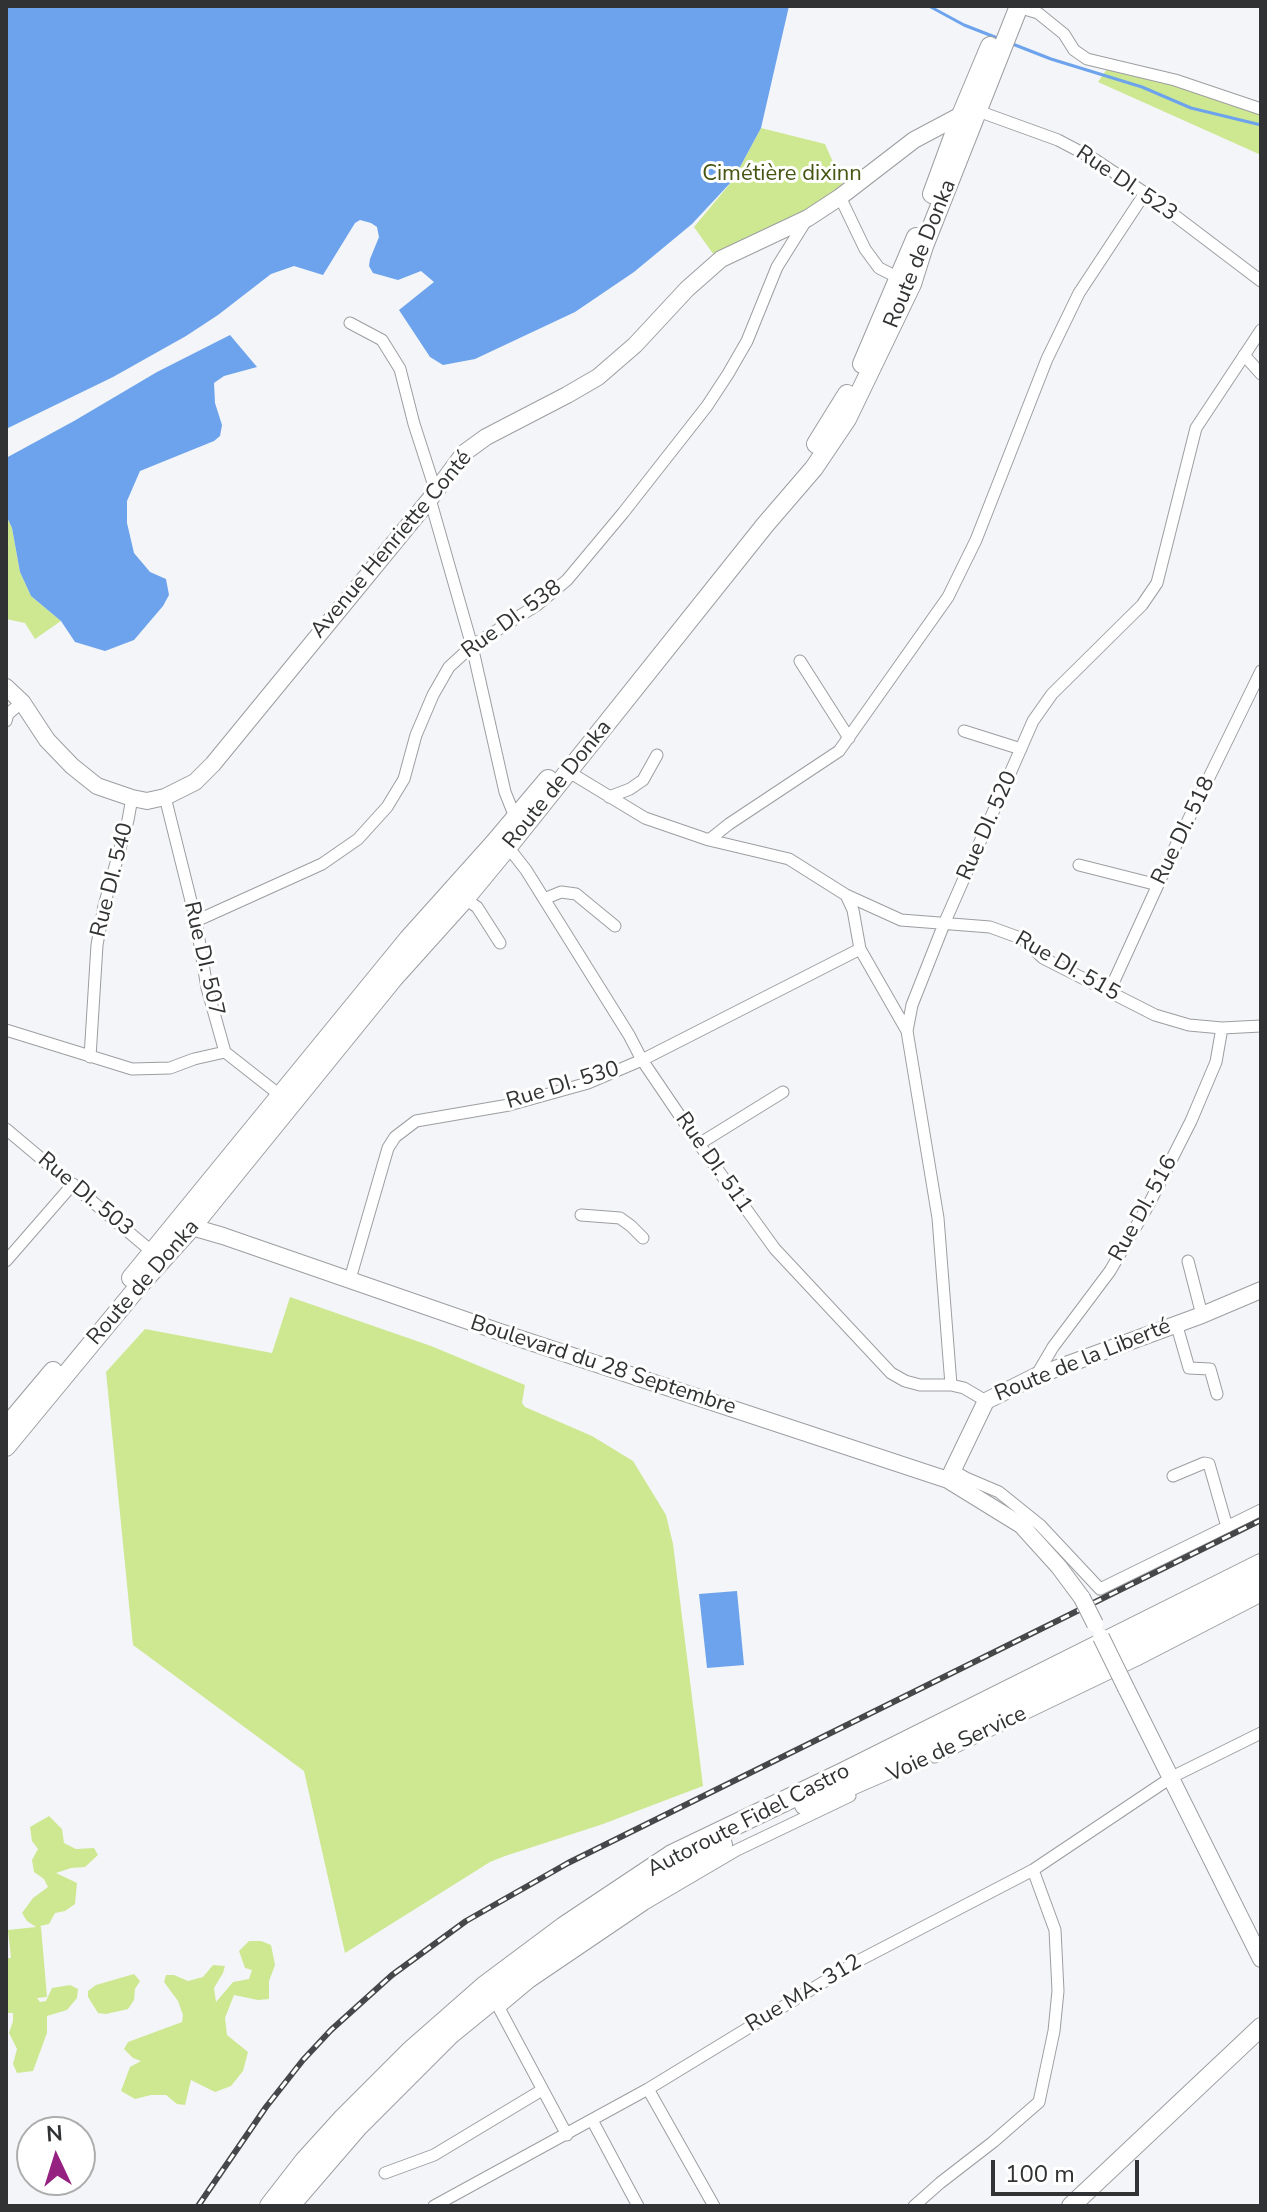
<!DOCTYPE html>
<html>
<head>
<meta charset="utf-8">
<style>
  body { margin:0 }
  #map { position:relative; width:1267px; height:2212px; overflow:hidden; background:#f3f5f8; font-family:"Nunito Sans",sans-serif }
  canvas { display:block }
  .frame { position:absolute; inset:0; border:8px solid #313233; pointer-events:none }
  .north { position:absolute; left:16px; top:2116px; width:80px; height:80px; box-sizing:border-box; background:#fff; border:2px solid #adadad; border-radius:50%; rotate:356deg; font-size:22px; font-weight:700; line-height:32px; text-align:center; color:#313233 }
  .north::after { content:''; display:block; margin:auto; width:28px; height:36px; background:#952280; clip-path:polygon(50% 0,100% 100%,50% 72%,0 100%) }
  .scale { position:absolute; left:991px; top:2160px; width:148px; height:36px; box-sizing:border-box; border:4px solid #313233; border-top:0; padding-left:10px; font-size:24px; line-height:28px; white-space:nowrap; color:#313233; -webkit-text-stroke:6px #fff; paint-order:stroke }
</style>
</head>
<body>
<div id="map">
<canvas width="1267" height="2212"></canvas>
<div class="frame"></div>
<div class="north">N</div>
<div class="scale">100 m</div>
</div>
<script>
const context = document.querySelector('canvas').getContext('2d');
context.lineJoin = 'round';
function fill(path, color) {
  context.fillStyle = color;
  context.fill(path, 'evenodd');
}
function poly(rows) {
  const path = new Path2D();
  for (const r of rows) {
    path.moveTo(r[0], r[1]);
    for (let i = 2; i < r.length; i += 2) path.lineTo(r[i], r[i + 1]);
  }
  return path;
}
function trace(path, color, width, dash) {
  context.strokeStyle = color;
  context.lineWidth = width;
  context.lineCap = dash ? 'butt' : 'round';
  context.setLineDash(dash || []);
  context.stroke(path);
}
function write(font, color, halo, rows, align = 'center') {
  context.font = font + ' "Nunito Sans",sans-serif';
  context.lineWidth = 6;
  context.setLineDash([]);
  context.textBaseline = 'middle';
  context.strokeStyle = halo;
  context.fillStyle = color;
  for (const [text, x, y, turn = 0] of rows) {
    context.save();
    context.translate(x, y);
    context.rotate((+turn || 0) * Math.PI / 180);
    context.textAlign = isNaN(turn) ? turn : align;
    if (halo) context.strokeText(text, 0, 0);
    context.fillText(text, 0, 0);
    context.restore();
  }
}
fill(poly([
  [1130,67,1261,108,1261,155,1098,82,1107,69],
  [761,128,825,144,845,189,716,258,694,227,733,180],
  [6,515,12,528,20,572,31,596,61,621,35,639,25,623,6,619],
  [290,1297,431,1346,525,1385,522,1403,525,1407,592,1436,633,1461,666,1515,673,1544,703,1786,603,1824,505,1856,490,1862,345,1953,304,1771,133,1645,106,1372,145,1329,272,1353],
  [49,1816,62,1829,64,1843,76,1849,94,1848,98,1855,85,1867,71,1868,56,1873,77,1883,75,1904,65,1911,55,1913,49,1924,40,1926,41,1927,47,1997,37,1998,40,2002,46,2001,52,1988,70,1985,78,1989,77,1998,67,2010,47,2016,47,2033,33,2071,17,2073,13,2064,17,2049,9,2033,13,2021,13,2013,6,2013,6,1958,11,1958,8,1930,36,1927,27,1921,22,1913,33,1898,48,1887,44,1879,34,1872,32,1860,38,1849,32,1841,30,1827],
  [249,1941,261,1941,271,1945,275,1965,269,1981,269,1999,258,2000,234,1995,225,2018,227,2035,248,2052,243,2071,231,2086,215,2092,191,2080,185,2105,177,2104,166,2095,151,2095,135,2099,121,2091,130,2067,141,2061,133,2058,124,2049,128,2042,182,2022,183,2015,178,2001,164,1982,166,1975,174,1975,188,1981,203,1977,213,1965,225,1966,223,1973,214,1988,216,2002,233,1982,249,1979,252,1970,245,1968,239,1951],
  [134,1974,140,1981,135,1989,134,2000,128,2009,106,2014,98,2013,88,1997,88,1991,96,1985]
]), '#cee892');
fill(poly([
  [6,6,789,6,761,128,733,180,692,224,634,272,575,312,475,359,443,365,430,357,399,310,434,282,421,271,398,280,373,273,369,266,370,259,379,237,377,227,371,223,360,220,355,223,323,275,294,266,271,274,218,315,186,336,113,377,6,429],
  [230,335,257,367,224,376,214,383,215,403,222,425,220,436,214,441,140,471,127,501,127,523,134,553,150,572,166,579,169,595,163,606,134,640,105,651,75,642,61,621,31,596,20,572,12,528,6,515,6,458,74,421,157,372],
  [737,1591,744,1665,707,1668,699,1594]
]), '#6ca3ec');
trace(poly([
  [929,6,964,25,1000,39],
  [1010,43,1051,59,1142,87,1191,108,1261,125]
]), '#6ca3ec', 3);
const street = poly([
  [1018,7,1038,13,1064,34,1074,50,1087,59,1175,80,1261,109],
  [978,111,1058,140,1094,159,1145,193,1261,281],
  [840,197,865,249,879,268,899,278],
  [350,323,382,340,400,369,414,424,436,492],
  [1244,355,1261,374],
  [430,499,472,646,505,792,515,817],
  [800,661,849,738],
  [6,721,8,714,22,702],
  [964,731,1021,749],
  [569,772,645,818,709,840,789,859,846,895,901,920,990,927,1023,939,1043,958,1155,1015,1189,1025,1222,1028,1261,1026],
  [165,797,196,921,207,988,225,1052,281,1096],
  [609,797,630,789,643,780,657,755],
  [709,840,729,824,839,751,948,597,976,540,1047,359,1079,293,1145,193],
  [508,847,526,870,629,1035,642,1060,699,1144,775,1249,891,1373,905,1381,920,1385,951,1385,964,1388,986,1401],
  [1079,865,1158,885],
  [846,895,853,910,860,949,907,1031],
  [465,899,477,907,500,943],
  [544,899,561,892,576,894,615,926],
  [196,921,322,864,358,839,387,807,404,779,416,735,433,695,449,667,472,646,537,605,567,580,623,513,707,406,728,374,747,341,777,267,807,219],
  [1109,992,1177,843,1261,671],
  [6,1030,132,1069,170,1068,194,1059,225,1052],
  [90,1057,97,945,104,906,128,820,132,798],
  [6,1129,156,1255],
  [699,1144,783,1092],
  [581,1215,620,1218,631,1226,643,1238],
  [6,1261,73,1184],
  [1188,1261,1202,1315],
  [350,1279,388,1148,395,1137,416,1121,509,1105,588,1083,642,1060,860,949],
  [1176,1323,1189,1368,1210,1369,1217,1394],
  [1036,1376,1053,1347,1110,1271,1149,1204,1191,1121,1216,1062,1222,1028],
  [951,1385,938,1218,907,1031,912,1005,944,924,1033,721,1052,694,1142,605,1157,583,1196,428,1261,330],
  [952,1470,966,1478,999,1492,1040,1525,1100,1589,1261,1510],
  [1173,1476,1204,1463,1209,1464,1227,1527],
  [935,1757,1137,1660,1261,1596],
  [648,2089,714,2206],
  [592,2120,638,2206],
  [567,2135,499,2008,530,1982,645,1904,737,1850,850,1796],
  [385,2173,434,2155,542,2090],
  [434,2206,648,2089,858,1961,1033,1870,1172,1777,1261,1733],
  [914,2206,940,2183,993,2142,1039,2102,1054,2031,1058,1991,1055,1930,1033,1870]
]);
const secondary = poly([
  [6,687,22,702,47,740,72,766,97,786,132,798,147,801,165,797,195,782,213,764,430,499,464,453,486,437,567,395,598,377,635,345,687,289,721,259,808,218,840,197,914,140,961,115,968,113],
  [184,1222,192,1227,223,1236,500,1332,948,1480,1021,1525,1059,1567,1082,1598],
  [948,1480,986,1401,1036,1376,1202,1315,1261,1290],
  [1126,1688,1261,1959]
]);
const primary = poly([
  [932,194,961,115,990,46],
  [862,364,916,237],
  [816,444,847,394],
  [131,1278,408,939,494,843,548,779],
  [6,1427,53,1371],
  [6,1447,138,1287,192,1227,394,978,465,899,508,847,765,525,814,468,847,419,912,284,924,246,1019,6],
  [1071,2206,1261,2027]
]);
const highway = poly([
  [805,1805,888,1769,1261,1584],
  [270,2206,305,2161,344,2118,411,2051,485,1986,564,1927,672,1855,843,1773,1261,1564],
  [289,2206,357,2127,450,2034,520,1977,639,1892,722,1845]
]);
trace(street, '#9c9ea1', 13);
trace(secondary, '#9c9ea1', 18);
trace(primary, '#9c9ea1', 20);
trace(highway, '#9c9ea1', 22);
trace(street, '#fff', 11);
trace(secondary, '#fff', 16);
trace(primary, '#fff', 18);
trace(highway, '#fff', 20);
const rail = poly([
  [198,2206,266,2107,303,2060,331,2030,392,1975,466,1921,568,1863,1261,1520]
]);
trace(rail, '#464749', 6);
trace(rail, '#fff', 3, [9]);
const secondaryBridge = poly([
  [1082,1598,1095,1624],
  [1101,1637,1126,1688]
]);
trace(secondaryBridge, '#9c9ea1', 18, []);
trace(secondaryBridge, '#fff', 16);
write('22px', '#455512', '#fff', [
  ["Cimétière dixinn",782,175]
]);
write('22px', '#313233', '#fff', [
  ["Rue DI. 523",1126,184,34],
  ["Route de Donka",921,254,-68],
  ["Avenue Henriette Conté",392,545,-50],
  ["Rue DI. 538",512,620,-36],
  ["Route de Donka",558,785,-51],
  ["Rue DI. 520",988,826,-66],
  ["Rue DI. 518",1184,831,-64],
  ["Rue DI. 540",113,880,-76],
  ["Rue DI. 507",203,959,77],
  ["Rue DI. 515",1067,967,30],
  ["Rue DI. 530",563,1086,-17],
  ["Rue DI. 511",713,1163,55],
  ["Rue DI. 503",85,1195,40],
  ["Rue DI. 516",1144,1209,-61],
  ["Route de Donka",144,1283,-49],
  ["Route de la Liberté",1083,1361,-22],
  ["Boulevard du 28 Septembre",603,1366,18],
  ["Voie de Service",957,1745,-25],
  ["Autoroute Fidel Castro",749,1821,-27],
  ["Rue MA. 312",804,1994,-31]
]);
</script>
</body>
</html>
